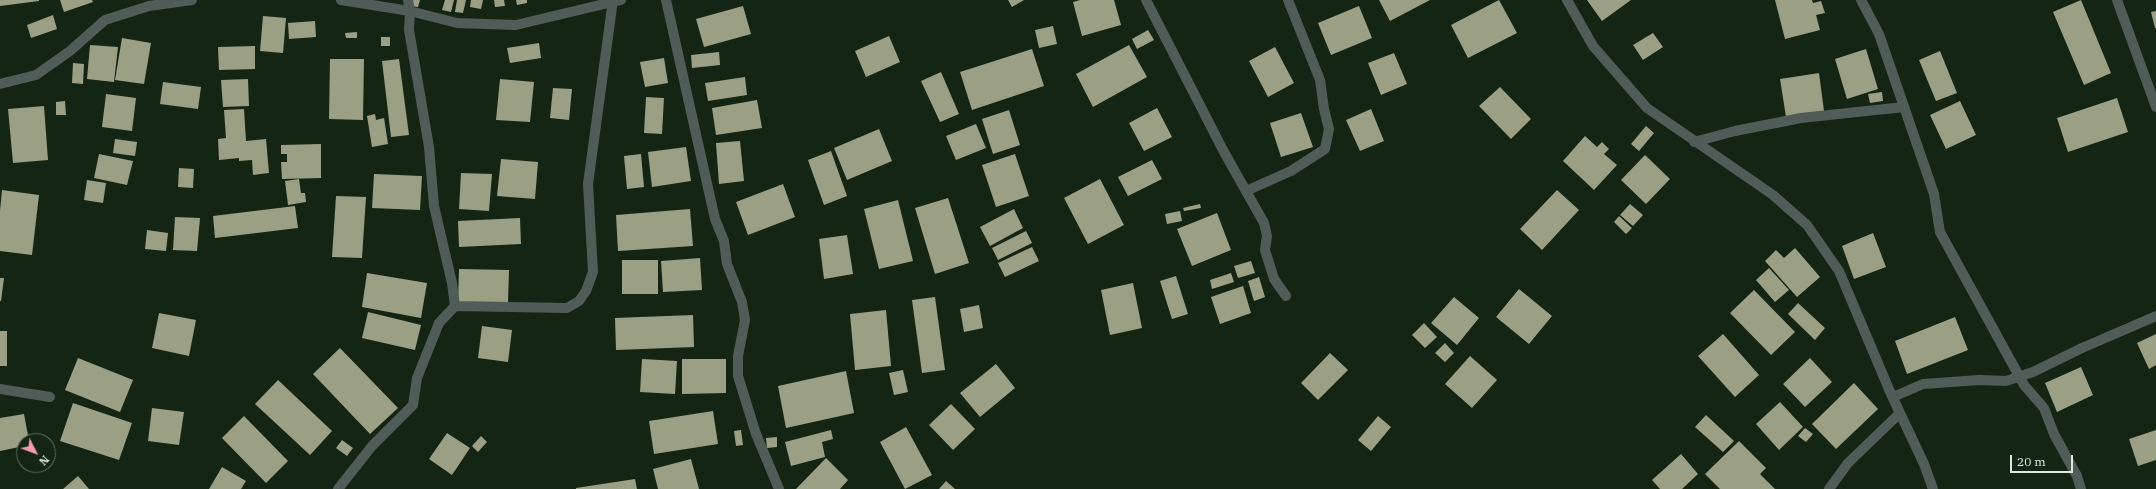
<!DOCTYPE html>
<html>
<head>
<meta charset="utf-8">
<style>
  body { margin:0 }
  #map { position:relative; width:2156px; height:489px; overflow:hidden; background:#142514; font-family:"IBM Plex Serif",serif }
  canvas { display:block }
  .north { position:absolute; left:16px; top:433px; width:40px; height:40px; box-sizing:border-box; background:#142514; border:1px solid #657364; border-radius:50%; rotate:132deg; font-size:11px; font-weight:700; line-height:16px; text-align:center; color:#dee9dd }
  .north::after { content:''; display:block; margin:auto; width:14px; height:18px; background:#f29aae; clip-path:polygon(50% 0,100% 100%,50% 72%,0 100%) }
  .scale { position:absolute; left:2010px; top:455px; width:63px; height:18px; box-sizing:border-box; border:2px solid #dee9dd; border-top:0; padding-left:5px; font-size:12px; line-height:14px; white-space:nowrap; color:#dee9dd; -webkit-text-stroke:3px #142514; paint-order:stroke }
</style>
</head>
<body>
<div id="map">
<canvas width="2156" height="489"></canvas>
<div class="north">N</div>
<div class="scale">20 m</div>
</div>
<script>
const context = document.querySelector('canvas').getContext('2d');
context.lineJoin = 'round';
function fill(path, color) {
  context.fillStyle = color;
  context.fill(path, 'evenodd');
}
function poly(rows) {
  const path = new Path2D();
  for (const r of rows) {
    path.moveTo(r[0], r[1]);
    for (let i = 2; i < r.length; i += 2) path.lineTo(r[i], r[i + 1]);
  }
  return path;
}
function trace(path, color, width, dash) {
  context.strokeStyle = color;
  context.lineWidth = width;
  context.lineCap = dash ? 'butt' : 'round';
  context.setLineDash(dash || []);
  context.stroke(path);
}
fill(poly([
  [0,0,39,0,39,1,0,6],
  [60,0,92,0,93,2,64,12],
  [413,0,420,0,418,7,411,6],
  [445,0,454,0,451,12,442,10],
  [457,0,466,0,463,13,455,12],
  [471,0,483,0,481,9,470,7],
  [494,0,504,0,505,6,495,7],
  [516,0,527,0,527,3,517,5],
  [1008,0,1024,0,1012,7],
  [1080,0,1114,0,1121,25,1082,36,1073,2],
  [1379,0,1430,0,1390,21],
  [1499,0,1517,33,1468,58,1451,25],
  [1587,0,1631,0,1602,21],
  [1775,0,1812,0,1813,3,1821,1,1825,13,1816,15,1820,30,1785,39],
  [2081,0,2111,73,2084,85,2053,12],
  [743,6,751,34,704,47,696,19],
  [1359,6,1372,38,1331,55,1318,23],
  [2156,11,2156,28,2155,28,2151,12],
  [53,15,57,29,31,38,27,25],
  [263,16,286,18,283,53,260,51],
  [315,21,316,37,289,39,288,23],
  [1053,26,1057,44,1039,48,1035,30],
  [1148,30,1154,40,1137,49,1132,39],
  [357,32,357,38,346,38,345,33],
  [1653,33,1663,47,1643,60,1633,45],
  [889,36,900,62,866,77,855,51],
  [381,37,390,37,390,46,381,46],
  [122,38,151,43,144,84,115,80],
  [539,43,541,58,510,63,507,48],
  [90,45,118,47,114,82,87,79],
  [1129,45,1147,77,1093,107,1076,74],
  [255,46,255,69,219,70,218,47],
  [1275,47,1294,83,1268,97,1249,61],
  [1032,49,1044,86,972,110,960,72],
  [1866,49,1878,89,1847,99,1835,59],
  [1940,51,1957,93,1936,101,1919,60],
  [719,52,720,65,692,68,691,55],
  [1394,53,1407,84,1381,95,1368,63],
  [664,58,668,83,645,87,640,62],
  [330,59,364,59,363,120,329,119],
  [399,59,409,135,391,137,382,61],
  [73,63,84,64,83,84,72,83],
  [941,72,959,114,940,122,921,81],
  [1819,73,1824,111,1786,117,1780,79],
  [745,77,747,95,708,101,705,83],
  [248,79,249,106,223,107,221,80],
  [500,79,534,82,530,122,496,120],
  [163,82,201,87,198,109,160,104],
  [1500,87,1531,119,1511,139,1479,106],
  [553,88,572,89,569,120,550,118],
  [1882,92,1883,101,1870,103,1868,94],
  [106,94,136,98,132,131,102,127],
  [646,97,664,98,662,134,644,133],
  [2117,98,2128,132,2068,152,2057,118],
  [757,100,762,128,716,135,712,108],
  [65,101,66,115,56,115,56,102],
  [1960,101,1976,135,1946,149,1930,115],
  [44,106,48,160,13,163,8,109],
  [1157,108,1172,137,1144,151,1129,123],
  [244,109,246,141,266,139,269,173,253,175,252,160,239,161,239,158,219,160,218,139,226,138,224,110],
  [1371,109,1384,141,1360,151,1346,120],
  [1009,110,1020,145,993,154,982,119],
  [1301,113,1313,147,1281,157,1270,123],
  [375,114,376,120,384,118,388,144,372,147,367,116],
  [976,124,986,148,956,160,946,136],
  [1646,126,1654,133,1639,151,1631,144],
  [879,129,892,161,847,180,834,148],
  [1585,136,1597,147,1602,142,1609,149,1604,154,1617,165,1594,190,1563,161],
  [115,139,137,142,135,156,113,153],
  [740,141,744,181,719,184,716,143],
  [321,144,321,178,282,179,281,162,287,162,287,154,281,154,281,145],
  [686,147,691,181,652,187,648,152],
  [831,151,847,196,824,205,808,160],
  [99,154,133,161,127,185,94,178],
  [641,154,644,187,627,189,624,156],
  [1015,154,1029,196,996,207,982,165],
  [1645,155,1670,179,1646,204,1621,180],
  [501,159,538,162,535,199,497,196],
  [1152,160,1162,179,1128,196,1118,177],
  [179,168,194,169,193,188,178,187],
  [461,173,492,174,489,211,459,209],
  [374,174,422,176,420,210,372,208],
  [299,179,301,193,305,193,306,202,288,205,285,181],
  [1100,179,1124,225,1088,244,1064,198],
  [87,180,106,183,103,203,84,200],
  [783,184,795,217,748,235,736,202],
  [2,190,39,195,32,255,0,251,0,211],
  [1557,190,1579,210,1542,250,1520,229],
  [336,196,366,197,362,258,332,257],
  [948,198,969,263,935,274,915,208],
  [898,200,913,261,879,269,864,209],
  [1200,204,1201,208,1184,211,1183,208],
  [1630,204,1643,215,1633,226,1620,215],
  [295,206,298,228,215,238,213,216],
  [690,209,693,246,618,251,616,215],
  [1014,209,1023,228,990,246,980,227],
  [1180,211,1182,221,1167,224,1165,214],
  [1217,213,1231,250,1192,266,1177,229],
  [1619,216,1632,228,1626,234,1614,222],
  [175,217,200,218,197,251,173,250],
  [520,218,521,244,459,247,458,221],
  [147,230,168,233,166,251,145,249],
  [1026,231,1032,243,998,260,992,248],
  [1873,233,1886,267,1854,279,1842,246],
  [847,235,853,274,824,279,819,239],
  [1032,247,1039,261,1005,277,998,263],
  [1795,248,1820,277,1797,297,1765,261,1776,250,1784,258],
  [700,258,702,290,663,292,661,261],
  [622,260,658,260,658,294,622,294],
  [1251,261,1255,273,1238,278,1234,266],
  [1769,268,1789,290,1775,302,1756,280],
  [459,269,509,270,508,303,458,302],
  [367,273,427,283,421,318,362,307],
  [1231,273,1234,282,1212,289,1210,280],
  [1176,276,1188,314,1172,319,1160,281],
  [1259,277,1265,297,1254,301,1248,281],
  [0,278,4,278,1,301,0,301],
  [1133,283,1142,328,1110,335,1101,290],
  [1243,286,1251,313,1220,324,1211,297],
  [1519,289,1552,316,1529,344,1496,317],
  [1754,290,1795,332,1771,355,1730,313],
  [935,297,945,370,922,373,912,300],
  [1454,297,1479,318,1457,345,1431,323],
  [1798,303,1825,328,1815,340,1788,314],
  [979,305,983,328,964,332,960,309],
  [886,310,891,366,855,370,850,314],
  [368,312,421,325,415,350,362,338],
  [159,313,196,320,189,356,152,348],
  [693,315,694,347,616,350,615,318],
  [1955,317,1968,350,1907,374,1895,341],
  [1424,323,1437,337,1425,348,1412,335],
  [482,326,512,330,508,362,478,358],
  [0,331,7,331,7,366,0,366],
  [1723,334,1759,375,1735,397,1698,356],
  [2156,334,2156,365,2149,369,2137,343],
  [1445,343,1454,353,1445,362,1435,353],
  [340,348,398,408,370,434,313,374],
  [1330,353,1348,370,1318,400,1301,383],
  [1470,356,1497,380,1472,408,1445,384],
  [78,358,133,380,120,412,65,390],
  [1810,358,1832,382,1805,407,1783,384],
  [642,359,677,361,675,394,640,392],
  [682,359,726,359,726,393,682,394],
  [996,364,1015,388,980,417,960,393],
  [2081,367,2093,395,2057,412,2045,383],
  [903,370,908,392,894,395,889,373],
  [846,371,854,413,786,428,778,386],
  [278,380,332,431,310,455,255,404],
  [1854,383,1878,409,1836,449,1812,424],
  [1780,402,1803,427,1779,450,1756,424],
  [73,403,132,423,119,460,60,441],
  [951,404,975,429,953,450,929,425],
  [152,408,184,412,179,445,148,441],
  [713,411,718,444,654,454,649,421],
  [24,414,29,441,24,441,24,446,0,451,0,418],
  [1706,415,1734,441,1723,452,1695,427],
  [244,416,288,461,266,483,222,438],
  [1378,416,1391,427,1371,451,1358,440],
  [906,427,932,475,905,489,880,442],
  [1805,428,1813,434,1806,442,1798,436],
  [741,430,743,445,736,446,734,431],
  [831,430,833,439,822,442,825,457,791,466,785,442],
  [2156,430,2156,460,2138,466,2129,439],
  [447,433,470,448,452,475,429,459],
  [481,436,487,442,478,452,472,446],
  [777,437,777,447,767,448,766,438],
  [342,440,353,448,347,456,336,448],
  [1739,441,1766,468,1760,474,1775,489,1720,489,1705,474],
  [1681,454,1698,474,1682,489,1660,489,1652,480],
  [826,458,848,480,840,489,796,489],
  [691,459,699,489,658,489,653,469],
  [222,467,246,481,241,489,209,489],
  [78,476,89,489,63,489],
  [635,479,637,489,576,489,576,488],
  [946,481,955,489,939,489]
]), '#9ba085');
trace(poly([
  [341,0,410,11,457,23,516,25,621,0],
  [666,0,715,219,724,241,727,264,742,302,745,320,738,356,738,376,756,434,779,489],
  [1146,0,1224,152,1264,223,1267,236,1265,250,1274,279,1286,296],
  [1567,0,1593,46,1647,108,1773,195,1807,225,1839,271,1891,394,1924,464,1933,489],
  [1861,0,1879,34,1934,194,1940,232,2024,385,2044,408,2054,434,2077,476,2081,489],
  [2117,0,2156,107],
  [0,84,36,75,70,51,105,20,149,6,192,0],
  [1694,142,1735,131,1801,118,1904,107],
  [1246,191,1291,171,1325,149,1329,129,1324,109,1320,80,1288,0],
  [455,306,567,308,579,301,586,291,593,272,588,184,613,0],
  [0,389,50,397],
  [1893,397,1923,384,1979,380,2006,381,2033,372,2082,348,2156,316],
  [338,489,372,446,413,405,417,378,439,323,455,306,452,283,434,206,429,147,409,30,410,11,408,0],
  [1829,489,1848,463,1900,413]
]), '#505c58', 10);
</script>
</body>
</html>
